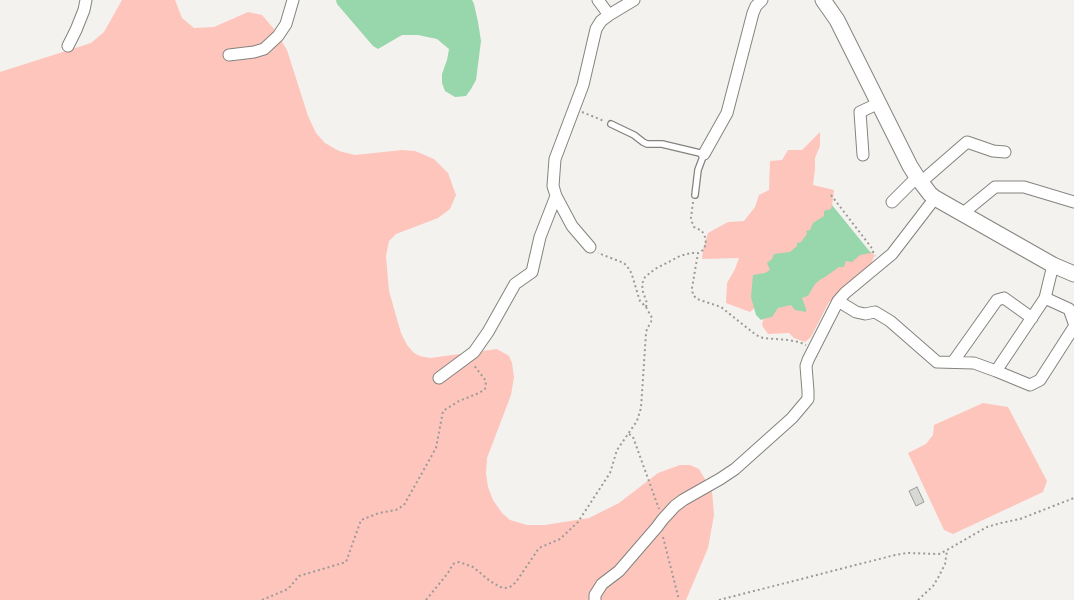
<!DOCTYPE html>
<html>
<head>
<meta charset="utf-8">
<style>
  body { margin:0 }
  canvas { display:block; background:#f4f2ee }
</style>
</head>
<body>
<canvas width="1074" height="600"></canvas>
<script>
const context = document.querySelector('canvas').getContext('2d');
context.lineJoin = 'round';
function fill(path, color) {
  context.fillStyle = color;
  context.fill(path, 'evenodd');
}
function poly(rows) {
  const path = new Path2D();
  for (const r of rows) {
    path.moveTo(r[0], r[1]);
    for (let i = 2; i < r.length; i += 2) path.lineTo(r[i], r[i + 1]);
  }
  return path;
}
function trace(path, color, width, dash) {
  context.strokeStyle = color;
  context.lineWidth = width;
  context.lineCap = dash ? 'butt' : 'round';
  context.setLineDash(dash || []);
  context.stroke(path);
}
fill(poly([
  [122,0,175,0,182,18,194,28,214,27,248,12,262,15,274,29,287,50,308,116,316,133,325,143,339,151,355,155,402,150,415,151,434,159,448,173,456,195,450,209,438,218,396,234,389,241,386,256,389,291,401,333,407,345,414,353,420,356,430,358,497,349,509,356,512,363,514,377,511,395,487,458,486,473,488,487,493,500,502,513,510,520,527,525,545,525,589,518,619,503,658,473,680,465,690,465,699,469,712,491,714,515,708,548,686,600,0,600,0,72,91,43,104,32],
  [820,132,820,146,815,158,815,169,813,185,834,190,831,214,758,305,750,312,726,303,727,283,735,269,739,258,702,259,703,250,708,233,728,222,744,221,755,207,759,195,769,190,770,161,782,160,788,150,802,150],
  [865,251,873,252,874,256,869,270,829,302,811,337,805,342,794,338,789,333,768,334,763,327,762,323,766,315,801,295,828,270],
  [983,403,1008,407,1047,481,1043,492,953,534,944,530,908,453,926,444,933,435,934,425]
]), '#fec5bc');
fill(poly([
  [336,0,472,0,474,4,478,22,481,41,476,80,471,89,466,96,455,97,445,91,442,83,442,74,447,60,449,49,437,39,418,35,402,35,378,49,373,46,337,4],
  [832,205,871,253,860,255,852,262,846,261,844,267,839,267,825,277,821,279,815,284,808,296,802,298,806,309,806,312,795,310,791,305,778,308,772,317,767,318,761,320,756,315,751,297,753,275,765,273,770,270,767,263,772,259,774,254,790,252,797,246,797,243,801,242,807,234,806,231,810,230,813,223,824,216,824,211,831,209]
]), '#98d6ab');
const building = poly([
  [917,487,924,502,916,506,909,491,917,487]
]);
fill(building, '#d8d9d5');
trace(building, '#9b9c98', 1);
const lane = poly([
  [611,124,634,135,643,142,647,144,662,144,704,154,698,170,695,195]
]);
const street = poly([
  [598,0,609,15],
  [68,46,76,30,84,10,86,0],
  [229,55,254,52,264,49,278,36,286,24,293,0],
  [704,154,727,113,753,13,756,6,762,0],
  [863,155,860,112,879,103],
  [921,182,967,142,993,151,1005,152],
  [892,202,917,177],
  [962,214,995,187,1024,187,1074,202],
  [590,247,572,226,556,196,553,186,555,159,583,85,596,29,601,21,609,15,634,0],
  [1045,298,1069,309,1074,323],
  [838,301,856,312,865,314,875,312,890,321,937,362,974,363,996,371,1045,298,1053,265],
  [953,362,997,300,1004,298,1032,318],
  [996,371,1030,385,1040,380,1074,327],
  [439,378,474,352,488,332,515,284,532,272,540,237,556,196],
  [595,600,595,595,602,584,619,571,657,527,663,519,675,506,683,500,720,479,735,469,792,418,808,399,808,391,806,366,808,360,838,301,845,293,892,254,935,198]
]);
const secondary = poly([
  [823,0,837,20,910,166,917,177,930,194,935,198,1053,265,1074,274]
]);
trace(lane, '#84837f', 8);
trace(street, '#84837f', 13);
trace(secondary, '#84837f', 17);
trace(poly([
  [582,112,604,121],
  [831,195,871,247,875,256],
  [693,202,691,218,692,222,694,227,702,231,705,237,706,244,703,250,698,253,692,288,693,295,697,299,721,307,756,335,763,338,788,340,799,342,806,345],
  [646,307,647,303,643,292,642,284,645,277,655,269,680,256,691,253,698,253],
  [629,434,633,437,659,509],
  [663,537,679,600],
  [262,600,288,589,299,576,346,562,361,520,379,513,396,510,404,505,436,448,443,411,459,401,479,393,485,389,486,381,473,364],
  [426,600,448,573,453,564,459,562,465,564,473,567,490,581,500,587,505,588,510,587,516,582,539,548,560,539,578,522,610,473,617,450,637,421,641,408,646,333,647,329,651,322,652,318,646,307,640,301,638,295,633,278,630,270,624,263,598,253],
  [719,600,895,555,907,553,939,554,947,550,987,527,1001,523,1020,519,1074,498],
  [918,600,933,586,938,578,945,564,947,551]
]), '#9c9a97', 2, [2, 3]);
trace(lane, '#fff', 5.5);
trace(street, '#fff', 11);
trace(secondary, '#fff', 15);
</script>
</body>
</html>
